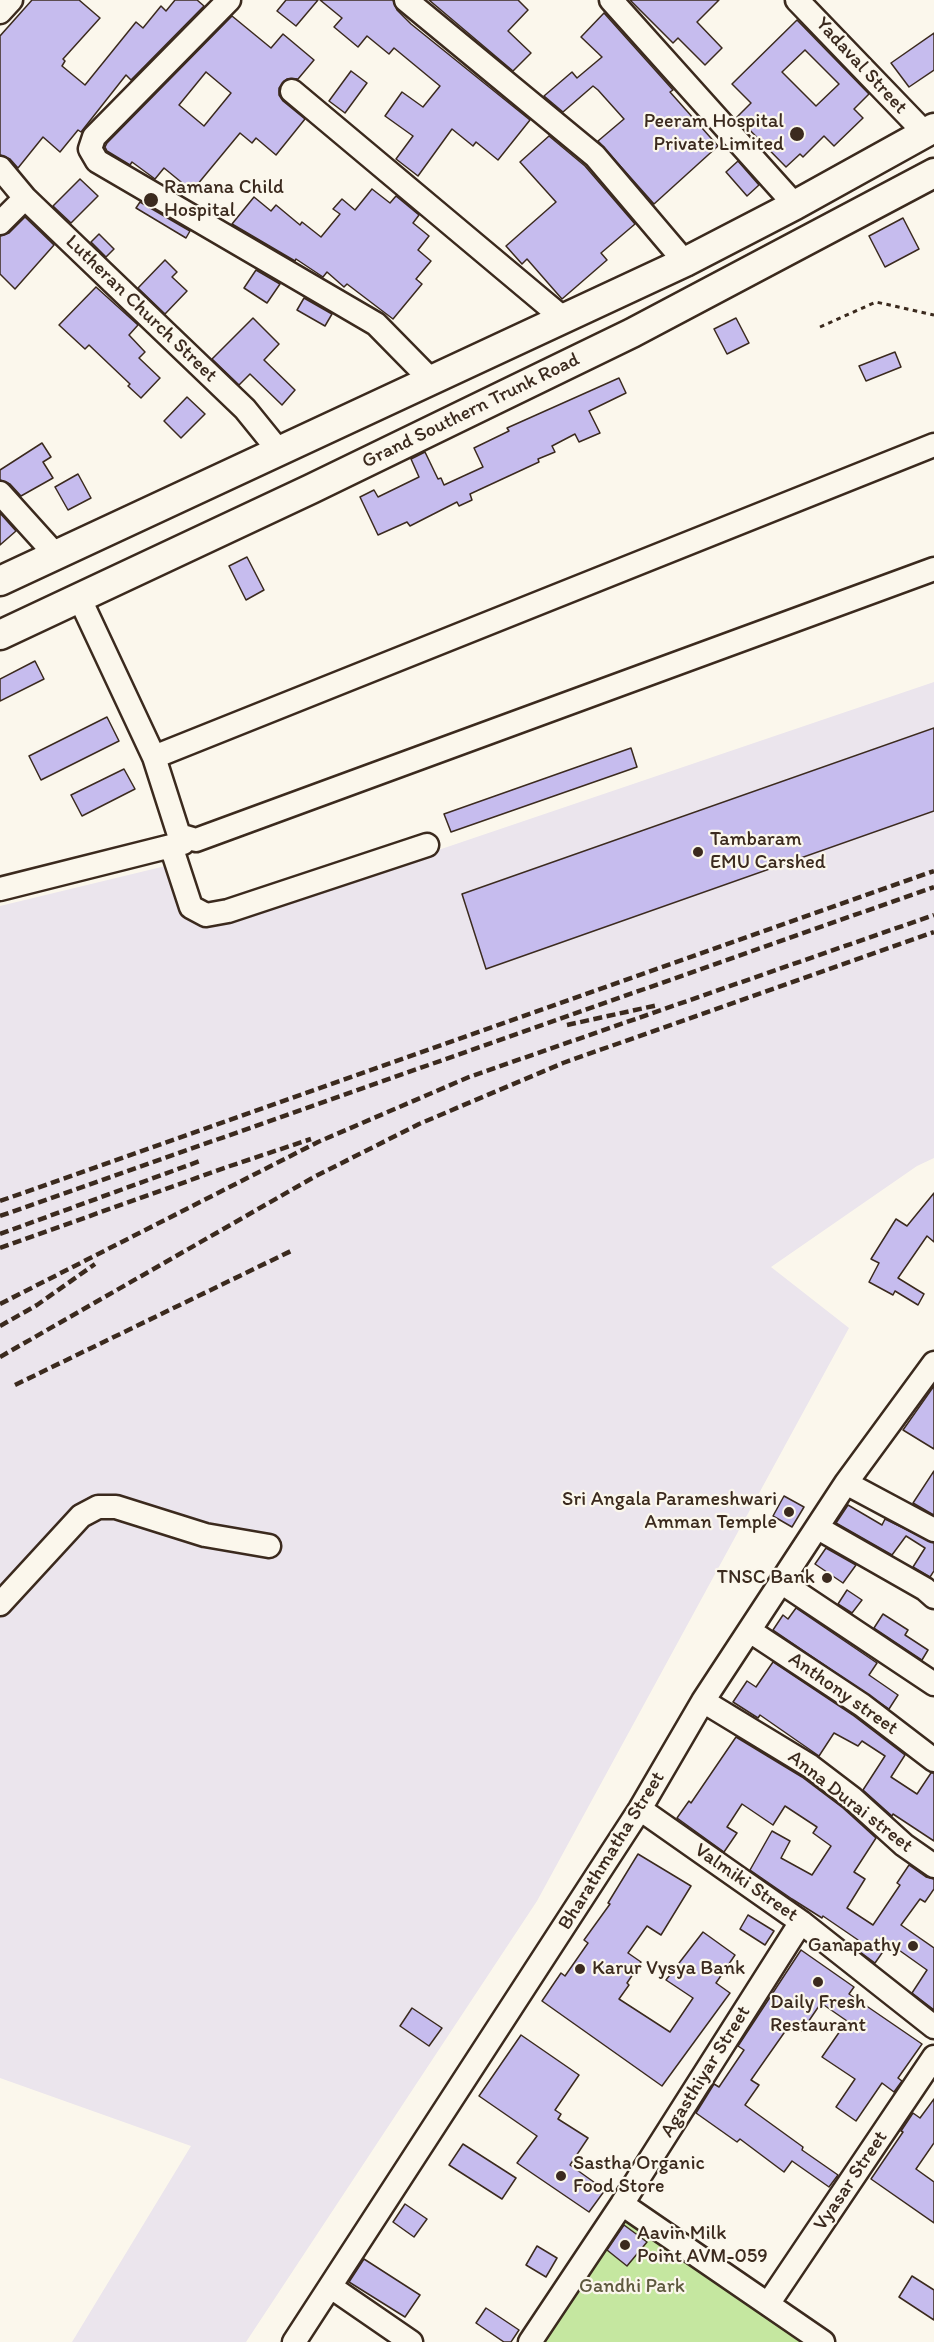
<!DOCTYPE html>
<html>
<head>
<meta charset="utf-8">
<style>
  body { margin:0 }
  canvas { display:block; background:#fbf7ec }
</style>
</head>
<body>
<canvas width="934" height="2342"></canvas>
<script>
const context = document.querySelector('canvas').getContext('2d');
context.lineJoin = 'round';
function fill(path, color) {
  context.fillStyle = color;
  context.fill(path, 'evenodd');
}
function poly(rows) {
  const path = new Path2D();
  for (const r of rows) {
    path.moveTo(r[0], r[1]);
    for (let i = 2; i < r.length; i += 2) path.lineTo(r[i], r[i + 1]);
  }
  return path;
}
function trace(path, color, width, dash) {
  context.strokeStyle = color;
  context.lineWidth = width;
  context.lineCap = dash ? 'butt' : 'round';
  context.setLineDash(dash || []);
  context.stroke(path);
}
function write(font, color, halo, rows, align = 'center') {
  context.font = font + ' Itim,sans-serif';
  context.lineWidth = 4.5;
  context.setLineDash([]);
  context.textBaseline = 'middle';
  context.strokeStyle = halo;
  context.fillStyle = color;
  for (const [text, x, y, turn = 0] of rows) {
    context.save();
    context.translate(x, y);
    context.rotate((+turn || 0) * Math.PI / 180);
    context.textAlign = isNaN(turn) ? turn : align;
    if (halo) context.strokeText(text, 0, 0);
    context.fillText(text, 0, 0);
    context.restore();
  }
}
fill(poly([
  [934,682,934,1158,917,1166,771,1267,849,1328,537,1901,246,2342,72,2342,191,2146,0,2078,0,906,178,863,220,924]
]), '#ebe5ed');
fill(poly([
  [617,2212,818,2342,530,2342]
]), '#c5e7a0');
const building = poly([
  [32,0,79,0,100,18,63,59,65,61,62,66,85,85,136,22,143,28,161,6,166,11,175,0,197,0,204,6,131,80,126,75,81,132,78,130,60,152,43,137,18,168,10,159,0,155,0,36,32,0],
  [286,0,318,0,296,26,277,11,286,0],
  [320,0,393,0,397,10,411,24,530,120,498,160,476,142,473,146,452,129,418,176,396,159,413,136,385,116,402,92,423,107,440,86,394,48,389,54,367,36,358,47,334,27,342,18,320,0],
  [429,0,518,0,528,10,508,31,531,53,513,71,429,0],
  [630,0,719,0,697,22,722,48,705,65,678,38,673,43,630,0],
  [604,13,673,90,670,92,718,146,654,204,598,141,624,119,598,90,593,86,563,112,544,96,572,72,577,78,602,57,581,37,604,13],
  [232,16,271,48,283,34,314,60,298,79,287,79,279,88,279,95,283,101,305,119,276,155,256,138,252,143,240,133,192,191,164,168,155,179,132,162,130,165,107,151,105,147,107,143,232,16],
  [206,72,231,93,204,126,179,105,206,72],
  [797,20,869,94,854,109,863,118,834,146,824,136,803,157,800,154,786,167,737,117,751,103,732,84,797,20],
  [805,50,839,84,816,106,782,72,805,50],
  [934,33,934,70,909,87,891,63,934,33],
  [351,71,367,83,345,113,329,101,351,71],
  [549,136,585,166,635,224,601,253,607,260,562,299,527,259,522,264,506,246,556,202,520,162,549,136],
  [738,161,759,185,747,196,726,172,738,161],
  [80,179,98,196,71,223,53,206,80,179],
  [372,189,390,203,396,196,419,215,413,223,429,236,418,250,431,261,416,279,422,284,393,319,347,284,344,287,327,272,323,277,296,259,295,261,232,224,254,197,271,211,276,205,300,225,302,222,321,237,340,214,333,209,342,199,355,210,372,189],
  [140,202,190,231,186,238,136,208,140,202],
  [25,217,54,245,15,289,0,274,0,236,9,233,25,217],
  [903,218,919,249,885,267,869,236,903,218],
  [99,234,114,249,106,257,91,242,99,234],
  [165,260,177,272,172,277,187,291,165,314,138,288,165,260],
  [256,270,280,284,267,303,244,288,256,270],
  [96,287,138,325,129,335,145,352,139,358,160,378,141,398,128,386,130,384,89,345,85,349,59,325,96,287],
  [304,298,332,314,325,326,297,310,304,298],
  [253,318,279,344,264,360,295,390,282,405,250,374,239,385,212,359,253,318],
  [736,318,749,343,727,354,714,329,736,318],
  [895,352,901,367,866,381,859,366,895,352],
  [619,378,626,393,589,411,600,433,579,442,575,434,552,446,555,452,538,459,539,462,470,494,472,500,459,506,457,502,410,526,407,522,378,535,360,497,374,490,378,497,419,477,411,459,425,452,438,479,441,478,444,485,483,467,474,448,509,431,507,428,619,378],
  [187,397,205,414,181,438,164,421,187,397],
  [42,443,51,457,43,462,53,478,21,496,10,484,0,480,0,470,42,443],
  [78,474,91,498,68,510,55,487,78,474],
  [0,513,16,531,0,545,0,513],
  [247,557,264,590,246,600,229,566,247,557],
  [35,661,44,679,0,701,0,679,35,661],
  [107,717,119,741,41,780,29,756,107,717],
  [934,728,934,811,486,969,462,894,934,728],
  [631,748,637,767,451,832,444,814,631,748],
  [124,769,135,789,82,816,71,795,124,769],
  [934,1193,934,1242,927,1236,898,1278,924,1294,918,1305,895,1291,893,1295,869,1282,879,1263,871,1259,896,1219,907,1226,934,1193],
  [934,1386,934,1449,903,1430,934,1386],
  [934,1471,934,1515,913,1503,934,1471],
  [784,1496,804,1507,792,1527,773,1516,784,1496],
  [848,1505,882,1525,885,1519,934,1543,934,1571,930,1577,913,1567,925,1548,906,1536,892,1555,836,1523,848,1505],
  [826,1548,856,1565,843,1583,815,1564,826,1548],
  [847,1590,862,1600,852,1613,838,1604,847,1590],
  [796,1608,877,1663,869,1675,898,1695,889,1709,773,1630,783,1615,788,1619,796,1608],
  [883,1614,908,1630,905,1635,928,1650,922,1660,874,1628,883,1614],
  [773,1662,854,1716,905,1755,891,1777,917,1794,931,1773,934,1773,934,1841,893,1814,892,1816,863,1790,885,1756,862,1741,858,1746,834,1733,819,1756,760,1715,758,1718,733,1702,747,1681,756,1687,773,1662],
  [736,1737,802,1777,843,1808,876,1838,854,1872,865,1879,847,1908,873,1925,900,1885,897,1883,909,1865,926,1877,934,1879,934,1889,925,1902,920,1899,901,1925,934,1948,934,2010,912,1993,927,1970,889,1943,875,1963,856,1949,861,1942,823,1916,822,1918,792,1899,750,1870,772,1831,790,1841,781,1858,812,1875,831,1846,813,1833,817,1827,785,1806,773,1825,742,1804,727,1827,737,1833,724,1852,677,1818,689,1801,691,1803,736,1737],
  [638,1854,691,1886,661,1935,647,1926,628,1953,641,1962,627,1983,629,1985,619,1999,670,2032,693,1998,666,1980,703,1932,735,1955,716,1983,730,1993,662,2086,542,2001,561,1973,565,1976,588,1943,584,1940,610,1904,608,1903,638,1854],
  [748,1915,774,1931,765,1945,740,1929,748,1915],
  [801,1950,854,1987,849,1994,922,2044,898,2078,902,2081,894,2092,882,2083,856,2121,836,2107,855,2079,822,2057,847,2021,821,2003,802,2031,791,2023,751,2080,759,2085,745,2105,803,2147,802,2150,838,2175,829,2187,792,2161,784,2172,740,2139,737,2142,696,2113,714,2084,719,2087,744,2050,738,2046,801,1950],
  [412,2008,442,2028,429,2046,400,2026,412,2008],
  [521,2035,579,2075,555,2110,561,2114,558,2119,588,2138,570,2165,605,2190,589,2212,517,2163,537,2136,479,2096,521,2035],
  [934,2099,934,2143,916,2169,934,2182,934,2223,871,2179,903,2132,901,2131,913,2113,920,2118,934,2099],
  [463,2144,516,2178,502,2199,449,2165,463,2144],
  [405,2204,427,2219,414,2237,393,2222,405,2204],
  [624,2225,647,2242,627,2266,607,2250,624,2225],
  [537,2246,557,2258,546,2277,526,2265,537,2246],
  [364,2259,420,2295,405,2317,349,2282,364,2259],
  [912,2276,934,2290,934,2320,899,2297,912,2276],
  [486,2308,519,2330,511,2342,504,2342,476,2323,486,2308]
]);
fill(building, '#c6bcee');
trace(building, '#3b2a1e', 1.5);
const minor = poly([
  [229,0,94,137,90,149,97,161,376,324,431,380],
  [406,0,595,156,685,262],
  [611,0,795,205],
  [797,0,925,133],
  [0,12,11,0],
  [292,91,564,319],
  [0,168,25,198,245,409,279,451],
  [0,223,25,198],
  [0,493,55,554],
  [79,597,154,757,179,835,196,840,934,569],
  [154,757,934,445],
  [171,846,191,907,206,915,228,911,427,845],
  [0,889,183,843],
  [846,1483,934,1530],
  [818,1528,925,1589,934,1597],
  [781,1582,934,1684],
  [0,1604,81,1516,98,1507,116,1507,205,1535,269,1546],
  [750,1631,862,1705,934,1760],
  [703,1701,810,1766,852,1798,904,1845,934,1866],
  [640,1809,801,1922,934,2027],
  [622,2204,823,2342],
  [331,2287,411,2342],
  [768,2304,934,2057],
  [294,2342,640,1809,703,1701,846,1483,934,1363],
  [530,2342,622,2204,801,1922]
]);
const major = poly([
  [0,581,685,262,795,205,934,128],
  [0,635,311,489,632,333,934,173]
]);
trace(minor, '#3b2a1e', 27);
trace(major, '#3b2a1e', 33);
trace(poly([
  [820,327,876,302,934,315]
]), '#3b2a1e', 3, [4.5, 4.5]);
trace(minor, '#fbf7ec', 22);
trace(major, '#fbf7ec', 28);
trace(poly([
  [567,1025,658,1005],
  [0,1201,934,871],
  [0,1216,934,887],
  [0,1234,200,1161],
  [0,1248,230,1166,311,1139],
  [0,1304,318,1142,469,1077,934,915],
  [0,1326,37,1305,95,1264],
  [0,1357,314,1177,419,1124,563,1063,934,932],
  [15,1385,291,1251]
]), '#3b2a1e', 4.5, [9, 4.5]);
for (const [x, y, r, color] of [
  [797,134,8,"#3b2a1e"],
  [151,200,8,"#3b2a1e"],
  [698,852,6,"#3b2a1e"],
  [789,1512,6,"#3b2a1e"],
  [827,1578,6,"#3b2a1e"],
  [913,1946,6,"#3b2a1e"],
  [580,1969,6,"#3b2a1e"],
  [818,1982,6,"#3b2a1e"],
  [561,2176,6,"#3b2a1e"],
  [625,2245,6,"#3b2a1e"]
]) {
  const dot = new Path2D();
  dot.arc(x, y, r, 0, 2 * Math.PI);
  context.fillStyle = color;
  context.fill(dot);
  trace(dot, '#fbf7ec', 2);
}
write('20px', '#3b2a1e', '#fbf7ec', [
  ["Yadaval Street",861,66,47],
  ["Lutheran Church Street",141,309,44],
  ["Grand Southern Trunk Road",471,411,-26],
  ["Anthony street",843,1694,35],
  ["Anna Durai street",850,1802,38],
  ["Bharathmatha Street",612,1851,-58],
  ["Valmiki Street",746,1883,35],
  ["Agasthiyar Street",706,2072,-58],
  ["Vyasar Street",851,2181,-56]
]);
write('20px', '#3b2a1e', '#fbf7ec', [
  ["Peeram Hospital",784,122,"right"],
  ["Private Limited",784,145,"right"],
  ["Ramana Child",164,188],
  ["Hospital",164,211],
  ["Tambaram",710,840],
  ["EMU Carshed",710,863],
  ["Sri Angala Parameshwari",777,1500,"right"],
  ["Amman Temple",777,1523,"right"],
  ["TNSC Bank",815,1578,"right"],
  ["Ganapathy",901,1946,"right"],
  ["Karur Vysya Bank",592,1969],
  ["Daily Fresh",818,2003,"center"],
  ["Restaurant",818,2026,"center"],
  ["Sastha Organic",573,2164],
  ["Food Store",573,2187],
  ["Aavin Milk",637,2234],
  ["Point AVM-059",637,2257]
], 'left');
write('20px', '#5e593e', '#fbf7ec', [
  ["Gandhi Park",632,2287]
]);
</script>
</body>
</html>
